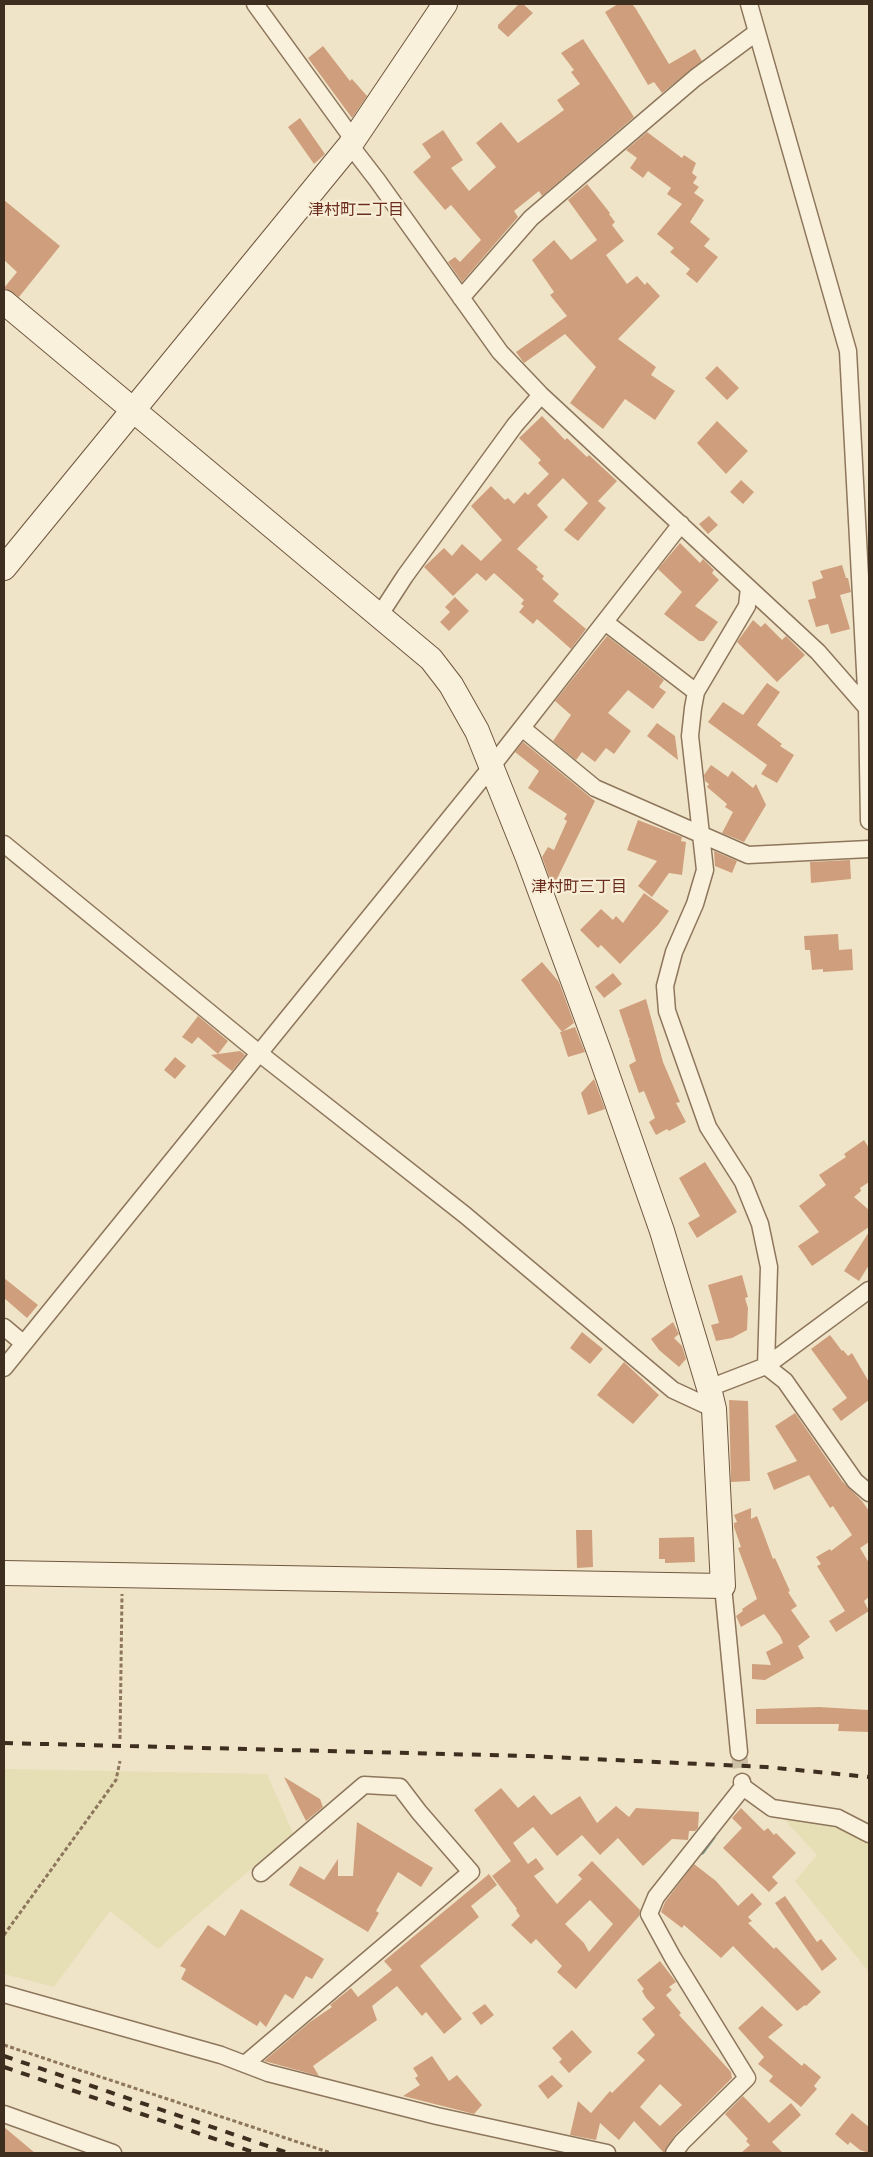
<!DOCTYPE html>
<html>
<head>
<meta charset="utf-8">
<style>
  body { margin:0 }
  #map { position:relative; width:873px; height:2157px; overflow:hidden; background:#f0e4c8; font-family:Bitter,serif }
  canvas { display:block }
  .frame { position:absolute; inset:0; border:5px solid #3d2e20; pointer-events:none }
</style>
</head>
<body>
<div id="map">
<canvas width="873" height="2157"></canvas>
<div class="frame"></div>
</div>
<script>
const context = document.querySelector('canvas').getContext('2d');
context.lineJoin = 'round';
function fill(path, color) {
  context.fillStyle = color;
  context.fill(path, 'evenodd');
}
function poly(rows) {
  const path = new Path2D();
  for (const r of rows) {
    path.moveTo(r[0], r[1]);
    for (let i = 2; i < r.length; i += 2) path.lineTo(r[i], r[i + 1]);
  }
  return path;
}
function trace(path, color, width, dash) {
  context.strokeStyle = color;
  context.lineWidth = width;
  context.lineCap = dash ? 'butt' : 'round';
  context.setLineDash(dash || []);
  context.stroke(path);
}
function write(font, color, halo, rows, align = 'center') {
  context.font = font + ' Bitter,"Noto Sans JP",serif';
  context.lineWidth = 4.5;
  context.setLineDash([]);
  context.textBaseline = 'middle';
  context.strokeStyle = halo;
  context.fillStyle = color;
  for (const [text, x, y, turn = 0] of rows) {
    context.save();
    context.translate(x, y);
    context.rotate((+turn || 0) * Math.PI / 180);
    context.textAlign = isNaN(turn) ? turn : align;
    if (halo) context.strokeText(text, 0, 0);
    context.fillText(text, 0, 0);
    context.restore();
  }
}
fill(poly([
  [4,1769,267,1774,293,1833,158,1949,110,1911,54,1987,4,1974],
  [782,1817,832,1823,869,1838,869,1972,795,1881,817,1855]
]), '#e6deb5');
trace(poly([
  [702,1852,713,1837]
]), '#6f938a', 5);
fill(poly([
  [519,4,523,4,533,13,508,37,498,28,498,25],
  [618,4,632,4,636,9,669,64,695,49,702,61,662,93,654,82,648,85,605,12],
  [583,39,634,117,542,196,539,191,514,211,518,217,462,282,448,262,455,257,460,262,481,240,451,205,445,210,413,172,431,157,422,144,443,130,463,160,451,168,469,191,496,167,476,143,501,122,518,143,564,110,557,100,580,84,571,72,574,70,561,53],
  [323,46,350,81,352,79,367,96,352,118,308,58],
  [300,118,325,154,314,164,288,127],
  [647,132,682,158,684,155,696,163,692,173,697,177,693,183,699,187,694,193,704,200,690,222,710,239,704,246,718,257,697,283,686,274,690,269,670,252,674,248,657,234,682,204,667,194,671,188,648,171,643,178,630,168,637,158,626,150],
  [587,184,610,213,609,214,615,222,612,225,624,241,606,255,627,284,637,276,645,285,647,282,660,296,618,339,656,367,651,375,675,391,655,420,625,399,603,429,570,403,596,367,565,334,524,363,516,352,567,316,550,295,554,292,532,260,554,240,571,260,597,240,568,200],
  [4,200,60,246,19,297,4,288,17,272,4,260],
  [717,366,739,388,727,400,705,378],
  [542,416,565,440,567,438,587,457,589,455,617,481,598,501,606,508,578,541,564,530,588,503,563,478,537,505,548,517,517,549,538,567,536,569,544,576,542,579,559,594,553,601,586,629,571,649,537,619,533,624,519,612,524,606,521,604,524,600,494,573,486,581,477,573,453,596,424,567,444,548,452,556,462,544,481,561,502,540,471,506,491,486,505,500,508,498,514,504,525,492,528,495,549,474,538,463,541,460,519,438],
  [717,421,748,451,726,474,697,443],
  [741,480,754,492,743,504,730,492],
  [709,516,718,525,708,534,699,524],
  [680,543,700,563,703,559,714,570,712,573,719,580,695,606,718,622,704,641,699,641,664,614,682,592,658,569],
  [842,565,846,578,848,578,851,592,840,595,850,629,831,634,828,624,816,627,808,600,816,598,812,582,823,578,820,571],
  [455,597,469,611,449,631,440,622,450,612,445,607],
  [753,620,761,627,765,623,782,640,786,636,805,655,777,682,737,642],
  [607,636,664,680,659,687,666,692,653,709,628,690,608,713,631,731,614,754,606,748,595,762,582,752,576,760,553,741,571,715,555,701],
  [767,683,780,692,757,725,782,744,780,746,794,755,777,783,761,774,767,765,708,722,723,702,743,715],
  [657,723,675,736,678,760,647,736],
  [523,742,595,801,553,887,542,857,548,847,554,850,567,821,564,819,567,814,528,788,539,771,515,752],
  [711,765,728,777,732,771,753,788,756,784,766,805,744,842,722,833,733,812,725,807,727,804,707,787,709,784,705,781,704,775],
  [638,820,682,837,681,841,686,842,682,875,669,873,652,897,638,886,657,861,627,850],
  [714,851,737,861,732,873,715,866],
  [850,860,851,879,811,883,810,862],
  [644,893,669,911,658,925,620,964,601,945,598,948,580,930,601,909,613,920,616,916,623,923],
  [838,934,839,950,852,949,853,970,823,972,823,969,812,970,810,950,805,950,804,936],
  [542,962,559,982,574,1023,563,1031,575,1027,585,1052,568,1057,560,1032,562,1032,521,980],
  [613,973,622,984,604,998,595,987],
  [646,999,663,1062,680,1102,676,1103,686,1122,669,1131,667,1129,656,1135,649,1122,655,1118,644,1091,639,1093,629,1065,636,1061,629,1040,631,1038,629,1039,619,1010],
  [198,1016,228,1041,218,1054,240,1051,245,1055,232,1071,211,1055,218,1054,198,1037,192,1044,182,1037],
  [175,1057,186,1066,175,1079,164,1070],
  [594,1079,605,1109,588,1115,581,1093],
  [864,1140,869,1148,869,1182,860,1188,861,1191,854,1197,869,1210,869,1227,812,1266,798,1246,819,1232,799,1206,826,1185,819,1175,846,1157,844,1154],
  [705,1162,737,1212,697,1238,688,1223,700,1216,679,1178],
  [869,1232,869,1265,859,1281,844,1271],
  [742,1275,748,1297,745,1298,748,1308,747,1330,732,1338,716,1341,711,1325,719,1323,708,1285],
  [4,1278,38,1305,27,1318,4,1298],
  [673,1322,679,1334,674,1338,682,1346,686,1359,679,1367,659,1350,651,1339],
  [582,1332,603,1349,590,1364,570,1348],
  [830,1335,842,1351,843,1350,848,1356,852,1353,869,1382,869,1400,841,1421,832,1409,847,1398,811,1349],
  [624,1362,659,1395,633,1424,597,1395],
  [729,1400,748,1401,750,1481,731,1482],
  [795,1413,842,1481,862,1501,869,1511,869,1542,860,1548,869,1563,869,1597,864,1601,869,1611,836,1632,829,1621,845,1611,817,1566,821,1564,816,1557,830,1549,831,1551,852,1535,833,1506,830,1508,809,1475,774,1490,767,1473,797,1461,775,1426],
  [751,1508,751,1519,757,1516,773,1559,775,1558,790,1591,788,1592,797,1606,791,1610,810,1637,798,1646,804,1658,765,1680,752,1679,752,1664,771,1665,766,1652,783,1643,780,1636,764,1614,741,1627,736,1616,743,1611,742,1609,757,1599,738,1548,741,1547,734,1527,734,1523,737,1522,734,1515],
  [576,1530,592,1530,593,1567,577,1568],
  [694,1537,695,1562,665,1563,665,1559,659,1559,659,1538],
  [819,1707,869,1710,869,1732,838,1731,839,1724,756,1724,756,1709],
  [284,1777,320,1799,323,1807,306,1821],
  [501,1788,518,1808,534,1795,551,1815,580,1796,597,1823,616,1806,629,1817,636,1808,699,1812,698,1828,695,1831,689,1831,688,1840,672,1839,643,1866,618,1838,600,1855,582,1835,557,1856,533,1827,513,1843,528,1864,536,1858,544,1869,534,1876,557,1904,582,1879,578,1875,592,1861,640,1910,639,1916,576,1989,557,1972,562,1966,536,1939,531,1944,511,1925,520,1916,516,1910,517,1909,492,1876,511,1861,474,1810],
  [590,1900,613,1924,589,1952,584,1943,565,1924],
  [741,1808,764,1831,768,1828,774,1835,776,1833,796,1853,772,1877,778,1883,769,1892,723,1848,742,1828,732,1818],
  [357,1822,433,1868,421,1887,398,1872,376,1911,379,1913,368,1932,289,1885,300,1866,324,1880,338,1859,338,1876,353,1876],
  [694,1864,716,1881,738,1906,752,1893,762,1904,748,1917,752,1921,748,1923,774,1949,776,1947,821,1992,806,2006,805,2005,797,2011,733,1946,721,1958,684,1925,682,1928,661,1912,665,1902],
  [489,1874,497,1885,471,1906,479,1917,420,1966,462,2019,444,2034,426,2012,422,2016,397,1986,372,2006,377,2020,313,2066,319,2076,264,2061,310,2022,332,2007,330,2005,351,1988,358,1997,392,1970,384,1961],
  [785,1896,817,1942,821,1939,837,1959,822,1971,775,1903],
  [241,1909,324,1959,312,1979,306,1976,293,1999,285,1994,266,2027,260,2021,257,2026,181,1979,186,1969,180,1966,208,1925,225,1936],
  [660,1961,676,1982,669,1987,672,1990,666,1995,681,2013,679,2015,731,2072,732,2078,675,2135,664,2153,634,2121,619,2140,600,2123,596,2140,570,2135,578,2101,591,2113,610,2091,612,2093,645,2060,637,2053,655,2035,642,2019,655,2008,646,1998,642,1991,644,1989,637,1980],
  [660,2084,682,2105,660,2126,640,2107],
  [485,2004,494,2015,481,2025,472,2013],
  [762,2006,783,2025,768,2037,802,2066,804,2063,821,2077,814,2086,817,2089,801,2107,769,2081,773,2076,758,2064,764,2057,738,2028],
  [572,2030,592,2052,569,2073,559,2062,562,2059,552,2048],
  [432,2056,449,2081,457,2075,482,2105,474,2114,403,2096,420,2085,415,2078,418,2076,413,2068],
  [552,2075,563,2086,548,2099,538,2086],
  [743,2096,769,2123,791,2103,801,2115,772,2142,783,2153,741,2153,750,2145,746,2141,748,2139,725,2114],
  [852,2113,869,2127,869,2153,860,2150,850,2142,848,2145,835,2134],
  [4,2127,35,2153,4,2153]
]), '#cf9f7d');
trace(poly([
  [739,1752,742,1782]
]), '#ccc0a6', 16, [16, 8]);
const street = poly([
  [255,4,353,139],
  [749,4,848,351,867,708,869,821],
  [350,145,377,180,500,352,541,395,818,652,867,708],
  [461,298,531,218,695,78,757,32],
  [749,588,747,606,696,692,693,708,690,736,705,870,695,904,674,952,665,986,667,1011,708,1127,743,1182,760,1224,769,1267,766,1366,785,1381,855,1481,869,1493],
  [379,616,405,576,515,425,541,395],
  [605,622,696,692],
  [522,728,595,788,748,855,869,849],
  [4,844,259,1053,465,1215,673,1390,714,1409],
  [4,1327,23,1343],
  [4,1368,492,766,681,524],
  [709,1388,766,1366,869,1290],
  [723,1586,739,1752],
  [743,1787,772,1808,838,1818,869,1834],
  [4,1994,221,2055,268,2073,437,2116,607,2153],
  [245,2064,471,1872,419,1812,400,1787,364,1785,261,1873],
  [4,2114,113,2153],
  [674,2153,682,2142,747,2078,673,1958,649,1914,656,1897,743,1787,742,1782]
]);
const secondary = poly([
  [4,302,431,659,451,685,477,731,528,858,600,1054,662,1231,709,1388,714,1409,723,1586,4,1573],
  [4,568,350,145,445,4]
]);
trace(street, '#8d765c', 19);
trace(secondary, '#6f573f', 26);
trace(poly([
  [120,1739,122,1594],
  [4,1935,116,1780,120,1761],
  [4,2045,331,2153]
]), '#8d765c', 3, [4, 2.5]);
trace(street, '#faf1dc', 16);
trace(secondary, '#faf1dc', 24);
trace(poly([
  [4,1743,528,1756,766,1767,869,1777],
  [4,2056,288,2153],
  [4,2067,256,2153]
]), '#3d2e20', 4, [9, 9]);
write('16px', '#6b2e1e', '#f7eed8', [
  ["津村町二丁目",356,211],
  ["津村町三丁目",579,888]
]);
</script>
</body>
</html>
